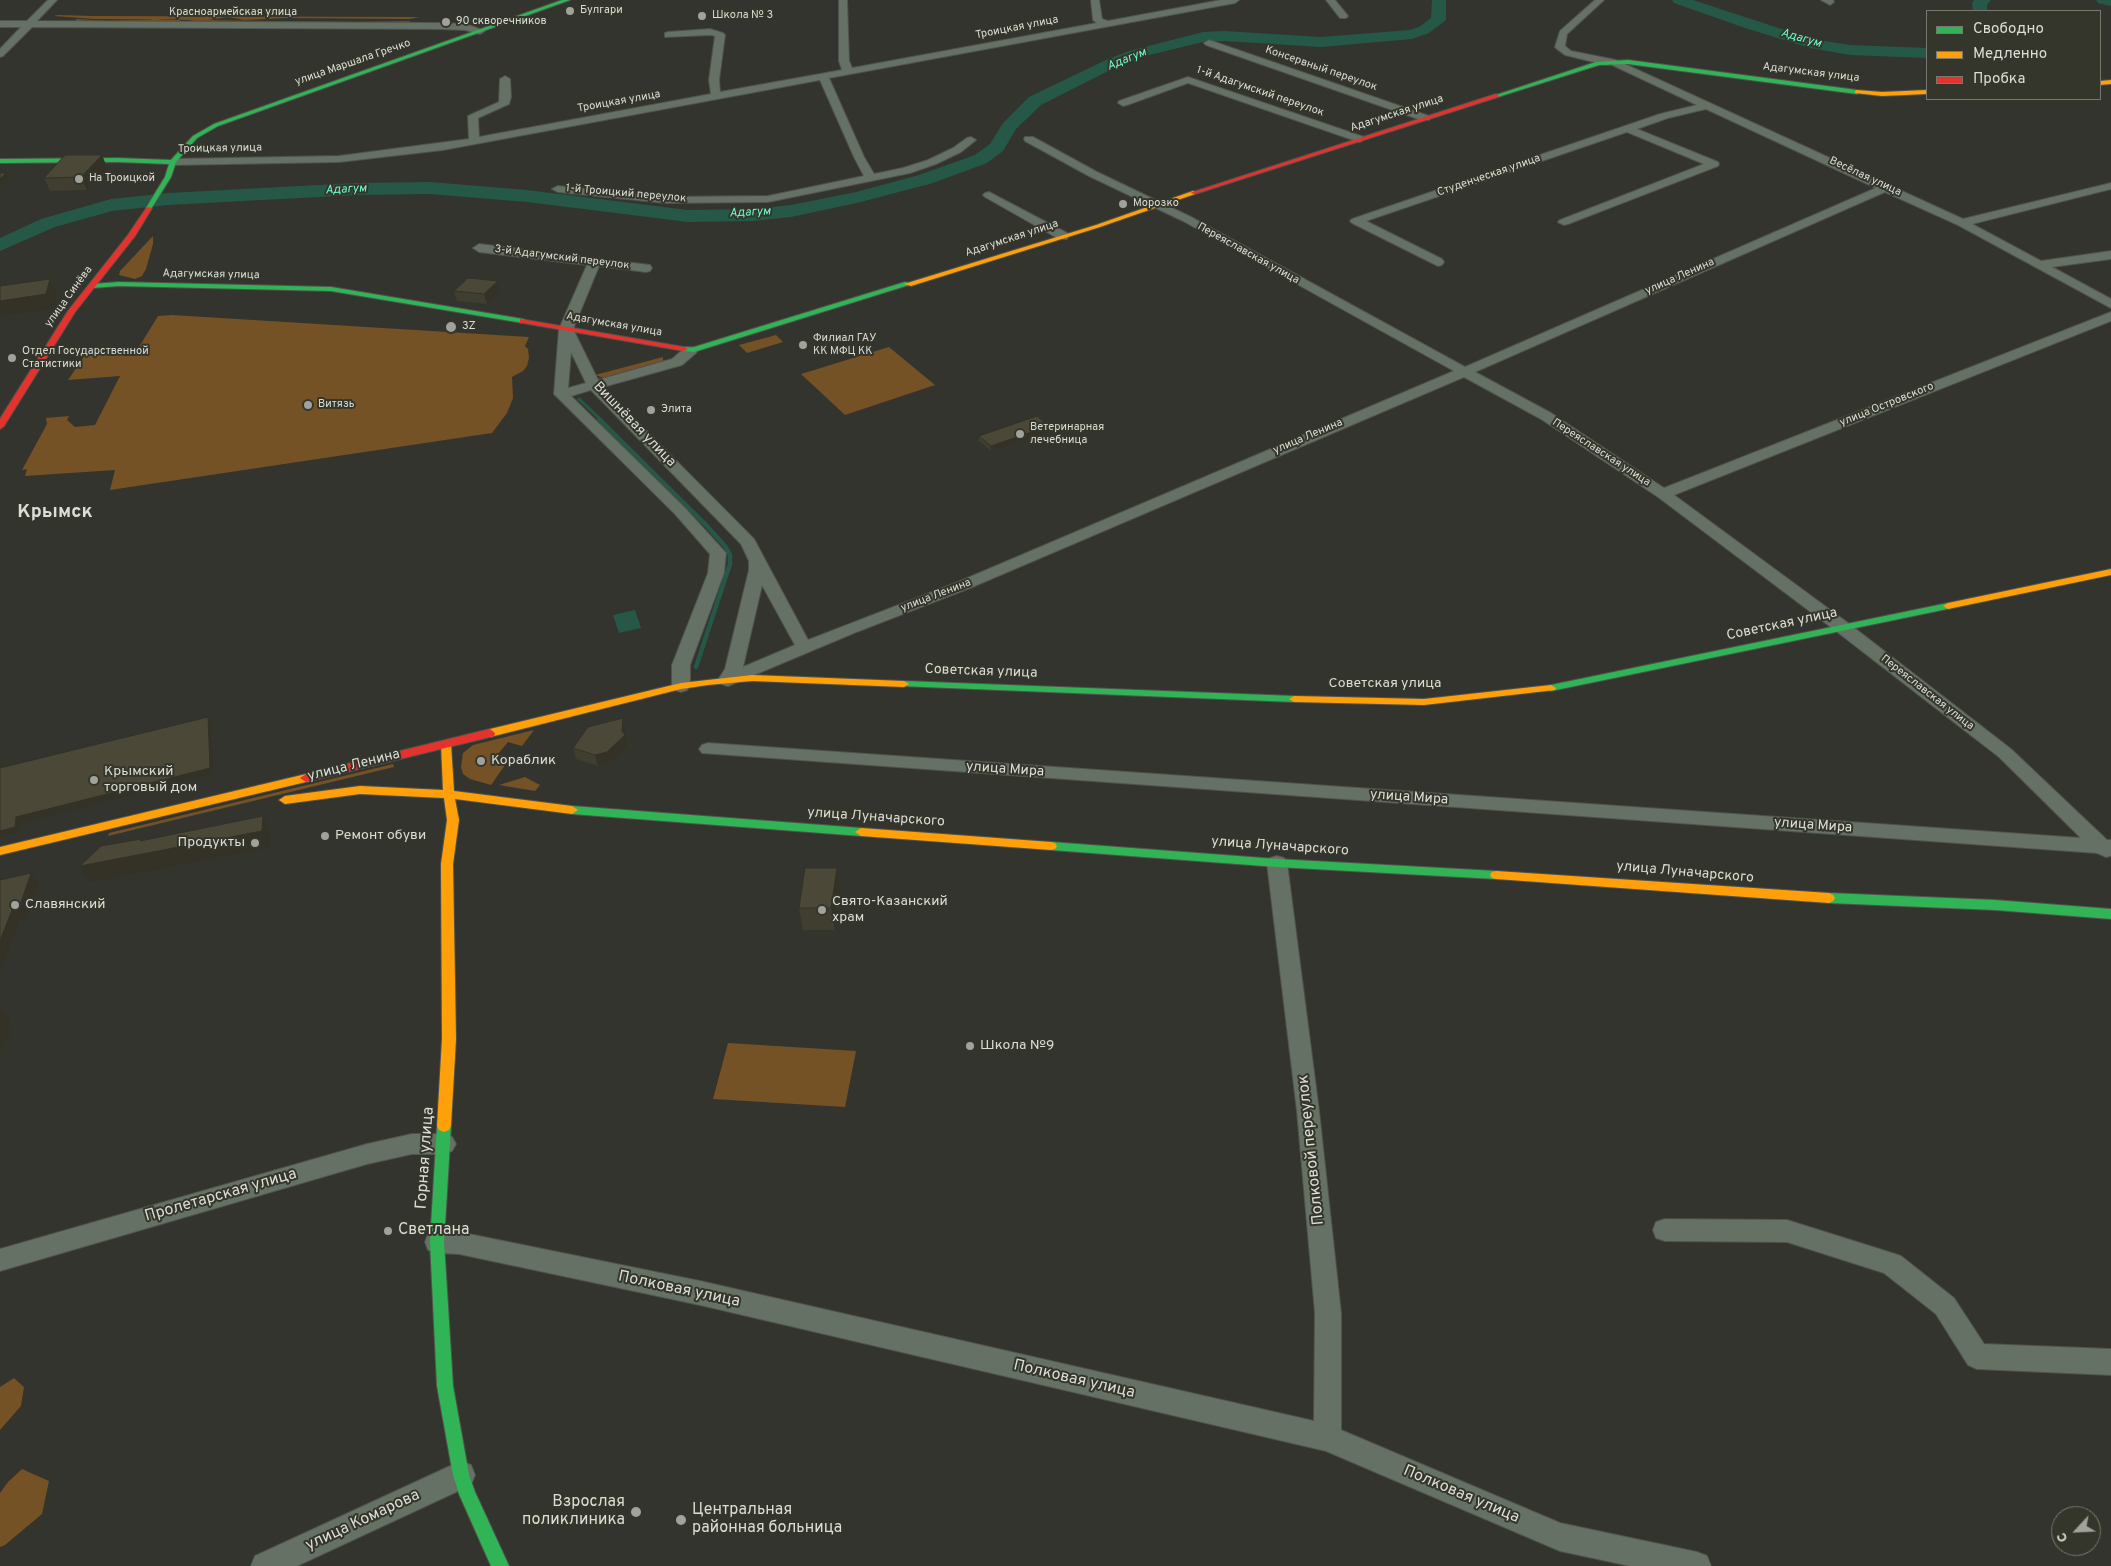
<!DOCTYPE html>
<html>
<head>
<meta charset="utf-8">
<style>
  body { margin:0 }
  #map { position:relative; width:2111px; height:1566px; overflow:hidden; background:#33342e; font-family:Overpass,sans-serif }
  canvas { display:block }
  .legend { position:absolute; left:1926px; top:10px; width:175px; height:90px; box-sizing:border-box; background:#34362c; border:1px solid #777970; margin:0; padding:6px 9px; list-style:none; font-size:15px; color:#dbddd6 }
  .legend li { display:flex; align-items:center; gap:10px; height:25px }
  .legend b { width:25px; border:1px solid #777970 }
  .north { position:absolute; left:2051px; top:1506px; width:50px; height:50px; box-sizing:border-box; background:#34362c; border:1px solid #777970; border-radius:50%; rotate:245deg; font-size:14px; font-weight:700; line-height:20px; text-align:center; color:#dbddd6 }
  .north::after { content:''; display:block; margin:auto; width:18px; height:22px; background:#a0a29b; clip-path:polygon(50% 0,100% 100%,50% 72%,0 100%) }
</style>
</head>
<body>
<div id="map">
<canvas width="2111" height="1566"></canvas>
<ul class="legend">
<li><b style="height:6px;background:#30b455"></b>Свободно</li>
<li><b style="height:6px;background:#ff9f0a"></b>Медленно</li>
<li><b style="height:6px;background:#e5322d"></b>Пробка</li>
</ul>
<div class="north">С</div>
</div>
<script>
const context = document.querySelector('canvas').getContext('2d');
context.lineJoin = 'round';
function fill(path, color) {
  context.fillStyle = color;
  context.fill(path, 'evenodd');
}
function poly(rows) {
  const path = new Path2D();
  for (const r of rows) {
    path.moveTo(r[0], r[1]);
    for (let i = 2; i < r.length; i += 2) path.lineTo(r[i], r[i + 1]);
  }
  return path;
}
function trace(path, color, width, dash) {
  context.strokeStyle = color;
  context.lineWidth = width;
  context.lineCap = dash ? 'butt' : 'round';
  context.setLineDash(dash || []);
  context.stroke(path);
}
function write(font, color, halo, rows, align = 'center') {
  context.font = font + ' Overpass,sans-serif';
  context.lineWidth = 4;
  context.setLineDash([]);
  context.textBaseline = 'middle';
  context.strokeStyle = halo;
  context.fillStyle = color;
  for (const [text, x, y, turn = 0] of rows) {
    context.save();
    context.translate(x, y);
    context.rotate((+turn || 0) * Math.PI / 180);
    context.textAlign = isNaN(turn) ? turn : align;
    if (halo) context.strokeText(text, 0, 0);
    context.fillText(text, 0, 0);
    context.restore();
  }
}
fill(poly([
  [58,15,94,16,420,17,409,19,287,18,244,20,228,17,209,20,94,19,54,16],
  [77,19,108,21,178,19,182,22,194,20,356,22,409,21,414,24,71,23],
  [153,236,153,244,146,269,142,276,135,279,119,275,120,271],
  [172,315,529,337,525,346,528,349,529,358,527,366,523,371,512,377,513,398,507,413,492,433,110,490,115,470,25,476,27,469,22,470,47,424,46,418,69,416,67,420,75,427,95,425,120,376,68,380,85,355,136,352,158,316],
  [776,335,783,342,747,353,739,345],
  [889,347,935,385,845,415,801,374],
  [663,357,663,362,604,378,595,375],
  [534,730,522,746,508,742,498,754,510,758,491,785,470,779,463,774,461,767,463,753,473,745],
  [393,764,394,767,108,836,109,833],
  [525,777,540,785,535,791,499,785],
  [728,1043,856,1051,845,1107,713,1099],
  [14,1378,24,1387,21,1406,0,1430,0,1387],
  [22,1469,49,1481,42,1514,5,1545,0,1547,0,1493,8,1482]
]), '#755126');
fill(poly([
  [635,610,641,628,619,633,613,615]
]), '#255847');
trace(poly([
  [579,399,601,420]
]), '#255847', 3);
trace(poly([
  [599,419,705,524,725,546,730,555,730,564,696,667]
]), '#255847', 4.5);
fill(poly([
  [1432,0,1446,0,1446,20,1429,33,1412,39,1321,47,1224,41,1203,42,1141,57,1118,66,1041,105,1016,129,1003,151,987,163,933,183,857,203,791,217,753,221,688,222,527,202,430,194,356,195,168,205,112,211,55,227,0,251,0,238,41,219,111,199,168,193,356,183,430,182,527,190,688,210,753,209,791,205,856,192,919,175,975,155,990,144,1003,123,1029,97,1106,60,1129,51,1203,32,1224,31,1321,37,1410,30,1419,27,1431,18,1432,0],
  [1672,0,1693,0,1812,39,1850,45,1927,48,1927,58,1850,55,1810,48,1745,28,1674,3,1672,0],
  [1974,0,1991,0,1987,5,1987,11,1973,11,1972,3,1974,0],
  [2096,0,2111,0,2111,6,2098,3,2096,0]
]), '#255847');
const street = poly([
  [48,0,57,0,37,21,440,23,466,24,485,31,480,34,465,30,440,29,32,27,3,56,0,57,0,49,21,27,0,27,0,21,27,21,48,0],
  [839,0,847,0,849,61,852,68,1097,23,1093,20,1091,0,1099,0,1102,19,1108,21,1221,0,1239,0,1235,3,829,78,864,157,874,174,903,168,928,160,953,148,967,138,971,137,976,140,961,152,936,164,910,173,768,202,666,203,558,192,552,189,558,186,666,197,768,196,864,176,854,157,820,80,443,150,339,162,173,165,168,162,173,159,339,156,469,139,468,116,499,102,500,79,505,76,510,79,511,97,509,104,478,118,479,137,711,94,709,80,715,36,710,35,665,37,665,33,668,32,710,29,723,33,725,35,719,80,720,92,842,70,839,61,839,0],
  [1326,0,1335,0,1348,16,1346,18,1340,18,1326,0],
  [1595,0,1604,0,1567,34,1565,46,1571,51,1616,60,1963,219,2111,183,2111,189,1972,224,2041,261,2111,251,2111,259,2052,267,2111,299,2111,308,1958,225,1885,192,1475,372,1551,413,1664,488,2111,312,2111,321,1674,495,1848,623,2011,749,2107,840,2111,840,2111,856,2106,857,2097,853,702,753,699,749,702,745,708,743,2081,838,1999,757,1836,631,1658,497,1541,419,1464,377,970,588,854,633,728,686,721,684,718,680,725,669,749,570,749,561,741,544,591,390,571,396,685,508,726,553,724,573,690,665,690,686,687,690,681,692,675,690,672,686,672,665,708,573,710,554,675,514,554,394,559,329,587,265,479,252,473,248,479,244,650,265,652,268,650,271,646,272,599,266,573,329,598,380,672,359,686,347,696,347,698,350,696,353,682,365,603,387,754,539,808,640,958,582,1454,371,1183,221,1089,176,1025,141,1024,139,1025,137,1033,137,1097,172,1191,217,1465,367,1876,188,1706,109,1668,118,1637,129,1718,162,1719,164,1718,166,1568,224,1564,225,1558,222,1560,220,1704,164,1627,132,1366,221,1442,259,1444,262,1442,265,1438,266,1352,223,1350,221,1352,219,1660,114,1697,105,1610,64,1606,65,1565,55,1557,49,1555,47,1560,31,1595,0],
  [571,352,586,383,568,388,571,352],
  [762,585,795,645,743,667,762,585],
  [1821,0,1833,0,1834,2,1830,5,1821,0],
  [1209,40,1429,116,1430,118,1429,120,1421,120,1206,45,1204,43,1209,40],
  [1188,77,1364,137,1365,139,1360,142,1356,141,1188,83,1127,105,1123,106,1118,103,1119,101,1188,77],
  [989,192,1067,233,1069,236,1067,239,1059,239,985,197,983,195,985,193,989,192],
  [1277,856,1284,858,1287,863,1319,1111,1341,1313,1341,1430,1560,1523,1697,1552,1707,1556,1711,1566,1630,1566,1560,1551,1326,1451,700,1305,459,1254,437,1253,428,1250,425,1242,428,1234,437,1231,459,1232,700,1281,1314,1421,1315,1313,1297,1111,1267,863,1270,858,1277,856],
  [412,1134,444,1134,452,1137,456,1144,452,1151,444,1154,412,1154,367,1164,0,1271,0,1249,367,1144,412,1134],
  [1665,1219,1787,1220,1892,1253,1901,1256,1954,1298,1984,1344,2111,1349,2111,1375,1977,1369,1968,1365,1936,1314,1884,1273,1787,1242,1665,1241,1656,1238,1653,1230,1656,1222,1665,1219],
  [461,1461,471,1465,475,1475,471,1485,297,1566,251,1566,255,1556,461,1461]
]);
const fast = poly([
  [562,0,570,0,218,126,197,138,176,162,171,177,151,209,146,208,165,177,169,164,117,162,0,163,0,159,117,158,171,160,193,136,214,124,562,0],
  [1628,60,1857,90,1860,92,1857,94,1628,64,1599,65,1498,97,1493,96,1596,62,1628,60],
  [119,282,331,287,523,319,527,321,523,323,331,291,119,286,92,288,88,286,92,284,119,282],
  [905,282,912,284,694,352,684,351,680,349,684,347,691,348,905,282],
  [1948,603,1952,604,1953,606,1952,608,1551,691,1546,688,1551,685,1948,603],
  [904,681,1294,696,1299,699,1294,702,900,686,899,684,900,682,904,681],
  [572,806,861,828,867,832,861,836,572,814,566,810,572,806],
  [1051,842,1277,859,1496,871,1500,872,1502,875,1500,878,1496,879,1277,867,1051,850,1047,849,1045,846,1047,843,1051,842],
  [1829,893,1995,900,2111,909,2111,919,1995,910,1829,903,1825,901,1823,898,1825,895,1829,893],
  [444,1120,449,1122,451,1126,444,1242,453,1386,469,1475,475,1492,509,1566,491,1566,459,1494,453,1475,437,1386,430,1242,437,1126,439,1122,444,1120]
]);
const slow = poly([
  [2111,80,2111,84,2100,85,2100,81,2111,80],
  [1857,90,1882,92,1927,90,1927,94,1882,96,1855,93,1855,91,1857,90],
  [1193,191,1195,192,1195,194,1100,227,911,286,904,284,1096,225,1193,191],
  [2111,569,2111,575,1948,609,1943,606,1948,603,2111,569],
  [752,675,904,681,909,684,904,687,752,681,708,685,681,689,490,737,485,733,490,729,681,683,752,675],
  [1551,685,1556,688,1555,690,1424,705,1294,702,1289,699,1294,696,1424,699,1551,685],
  [446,740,451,744,454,791,572,806,578,810,572,814,455,799,459,820,453,864,456,1039,451,1126,449,1130,444,1132,439,1130,437,1126,442,1039,441,864,447,820,444,798,360,794,285,804,279,800,285,796,360,786,443,790,441,744,446,740],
  [306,774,310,775,312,778,310,781,0,855,0,847,306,774],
  [861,828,1051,842,1055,843,1057,846,1055,849,1051,850,861,836,855,832,861,828],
  [1496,871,1829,893,1833,895,1835,898,1833,901,1829,903,1496,879,1492,878,1490,875,1492,872,1496,871]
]);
const jam = poly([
  [1496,94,1499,96,1498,97,1195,194,1190,193,1496,94],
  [147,207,152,208,135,236,75,312,4,426,0,429,0,419,68,311,128,235,147,207],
  [520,319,684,347,688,349,684,351,523,323,520,323,520,319],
  [490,729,495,733,494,736,306,782,300,778,306,774,490,729]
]);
trace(street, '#50524d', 2);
trace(fast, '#50524d', 2);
trace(slow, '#50524d', 2);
trace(jam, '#50524d', 2);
fill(street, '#657164');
fill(fast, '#30b455');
fill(slow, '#ff9f0a');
fill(jam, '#e5322d');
fill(poly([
  [102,155,107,168,87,190,50,191,44,178],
  [498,281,500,291,487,304,457,301,454,291],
  [1049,426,1049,431,991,451,979,441,979,436],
  [623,718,625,729,625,735,628,746,610,763,598,766,576,759,573,748],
  [837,868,840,890,835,930,803,930,799,908]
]), '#403e30');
fill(poly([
  [102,155,107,168,87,190,81,177],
  [6,173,8,177,0,185,0,179],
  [50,279,57,293,53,308,0,316,0,301],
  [498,281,500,291,487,304,484,294],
  [1049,426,1049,431,991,451,991,446],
  [208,717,211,723,213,774,20,823,19,832,0,837,0,831,16,817],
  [623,718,625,729,625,735,628,746,610,763,598,766,595,755],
  [263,816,271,832,270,847,90,882,80,866,140,841,141,839,149,853],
  [837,868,840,890,835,930,831,908],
  [31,873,38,884,26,919,20,920,0,972,0,941,12,910],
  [2,1008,10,1019,7,1027,11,1032,0,1052,0,1013]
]), '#343227');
const building = poly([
  [65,155,102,155,81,177,44,178,65,155],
  [0,173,6,173,0,179,0,173],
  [468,278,498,281,484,294,454,291,468,278],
  [50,279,46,294,0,301,0,286,50,279],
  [1037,416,1049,426,991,446,979,436,1037,416],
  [208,717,210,768,16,817,15,827,0,831,0,768,208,717],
  [623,718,622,731,625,735,607,752,595,755,573,748,588,727,623,718],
  [263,816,262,831,80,866,101,846,141,839,140,841,263,816],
  [805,868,837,868,831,908,799,908,805,868],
  [31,873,19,908,12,910,0,941,0,880,31,873]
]);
fill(building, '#4b4838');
trace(building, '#343227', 1);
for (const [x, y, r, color] of [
  [570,11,5,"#a0a29b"],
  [702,16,5,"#a0a29b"],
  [446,22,5,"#a0a29b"],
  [79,179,5,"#a0a29b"],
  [1123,204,5,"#a0a29b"],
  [451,327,6,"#a0a29b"],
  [803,345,5,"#a0a29b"],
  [12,358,5,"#a0a29b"],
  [308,405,5,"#a0a29b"],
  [651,410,5,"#a0a29b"],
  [1020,434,5,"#a0a29b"],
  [481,761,5,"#a0a29b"],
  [94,780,5,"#a0a29b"],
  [325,836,5,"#a0a29b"],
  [255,843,5,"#a0a29b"],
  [15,905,5,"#a0a29b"],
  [822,910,5,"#a0a29b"],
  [970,1046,5,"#a0a29b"],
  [388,1231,5,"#a0a29b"],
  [636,1512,6,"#a0a29b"],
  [681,1520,6,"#a0a29b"]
]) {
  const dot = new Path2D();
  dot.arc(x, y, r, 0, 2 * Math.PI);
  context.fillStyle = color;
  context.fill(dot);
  trace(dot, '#34362c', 2);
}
write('11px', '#dbddd6', '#34362c', [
  ["Булгари",580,11],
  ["Школа № 3",712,16],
  ["90 скворечников",456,22],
  ["На Троицкой",89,179],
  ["Морозко",1133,204],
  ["3Z",462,327],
  ["Филиал ГАУ",813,339],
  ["КК МФЦ КК",813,352],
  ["Отдел Государственной",22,352],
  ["Статистики",22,365],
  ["Витязь",318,405],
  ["Элита",661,410],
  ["Ветеринарная",1030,428],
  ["лечебница",1030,441]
], 'left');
write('11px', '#dbddd6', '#34362c', [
  ["Красноармейская улица",233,13],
  ["Троицкая улица",1017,28,-11],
  ["улица Маршала Гречко",353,63,-19],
  ["Консервный переулок",1321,69,19],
  ["Адагумская улица",1811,73,7],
  ["1-й Адагумский переулок",1260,92,19],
  ["Троицкая улица",619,102,-10],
  ["Адагумская улица",1397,114,-18],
  ["Троицкая улица",220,149,-1],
  ["Студенческая улица",1489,176,-19],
  ["Весёлая улица",1865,177,25],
  ["1-й Троицкий переулок",626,194,5],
  ["Адагумская улица",1012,239,-18],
  ["Переяславская улица",1248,254,29],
  ["3-й Адагумский переулок",562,258,7],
  ["Адагумская улица",211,275,1],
  ["улица Ленина",1680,277,-24],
  ["улица Синёва",69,297,-54],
  ["Адагумская улица",614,325,10],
  ["улица Островского",1887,405,-22],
  ["улица Ленина",1308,437,-23],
  ["Переяславская улица",1601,453,33],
  ["улица Ленина",936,596,-21],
  ["Переяславская улица",1927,693,38]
]);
write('italic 12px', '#6cfdcf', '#34362c', [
  ["Адагум",1801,39,16],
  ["Адагум",1127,60,-22],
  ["Адагум",346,190,-3],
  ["Адагум",750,213,-3]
]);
write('14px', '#dbddd6', '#34362c', [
  ["Вишнёвая улица",634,425,46],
  ["Советская улица",1782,625,-12],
  ["Советская улица",981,672,2],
  ["Советская улица",1385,684],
  ["улица Ленина",354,766,-14],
  ["улица Мира",1005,770,4],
  ["улица Мира",1409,798,4],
  ["улица Луначарского",876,818,4],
  ["улица Мира",1813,826,4],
  ["улица Луначарского",1280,847,4],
  ["улица Луначарского",1685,873,5]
]);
write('14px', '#dbddd6', '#34362c', [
  ["Кораблик",491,761],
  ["Крымский",104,772],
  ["торговый дом",104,788],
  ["Ремонт обуви",335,836],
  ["Продукты",245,843,"right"],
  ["Свято-Казанский",832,902],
  ["храм",832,918],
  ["Славянский",25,905],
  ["Школа №9",980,1046]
], 'left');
write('16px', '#dbddd6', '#34362c', [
  ["Полковой переулок",1312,1150,-96],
  ["Горная улица",426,1158,-86],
  ["Пролетарская улица",221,1196,-16],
  ["Полковая улица",679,1290,12],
  ["Полковая улица",1074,1380,13],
  ["Полковая улица",1461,1495,23],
  ["улица Комарова",363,1521,-25]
]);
write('16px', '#dbddd6', '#34362c', [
  ["Светлана",398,1231],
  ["Взрослая",625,1503,"right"],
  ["поликлиника",625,1521,"right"],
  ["Центральная",692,1511],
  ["районная больница",692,1529]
], 'left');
write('bold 19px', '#dbddd6', '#34362c', [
  ["Крымск",55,513]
]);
</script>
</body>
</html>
